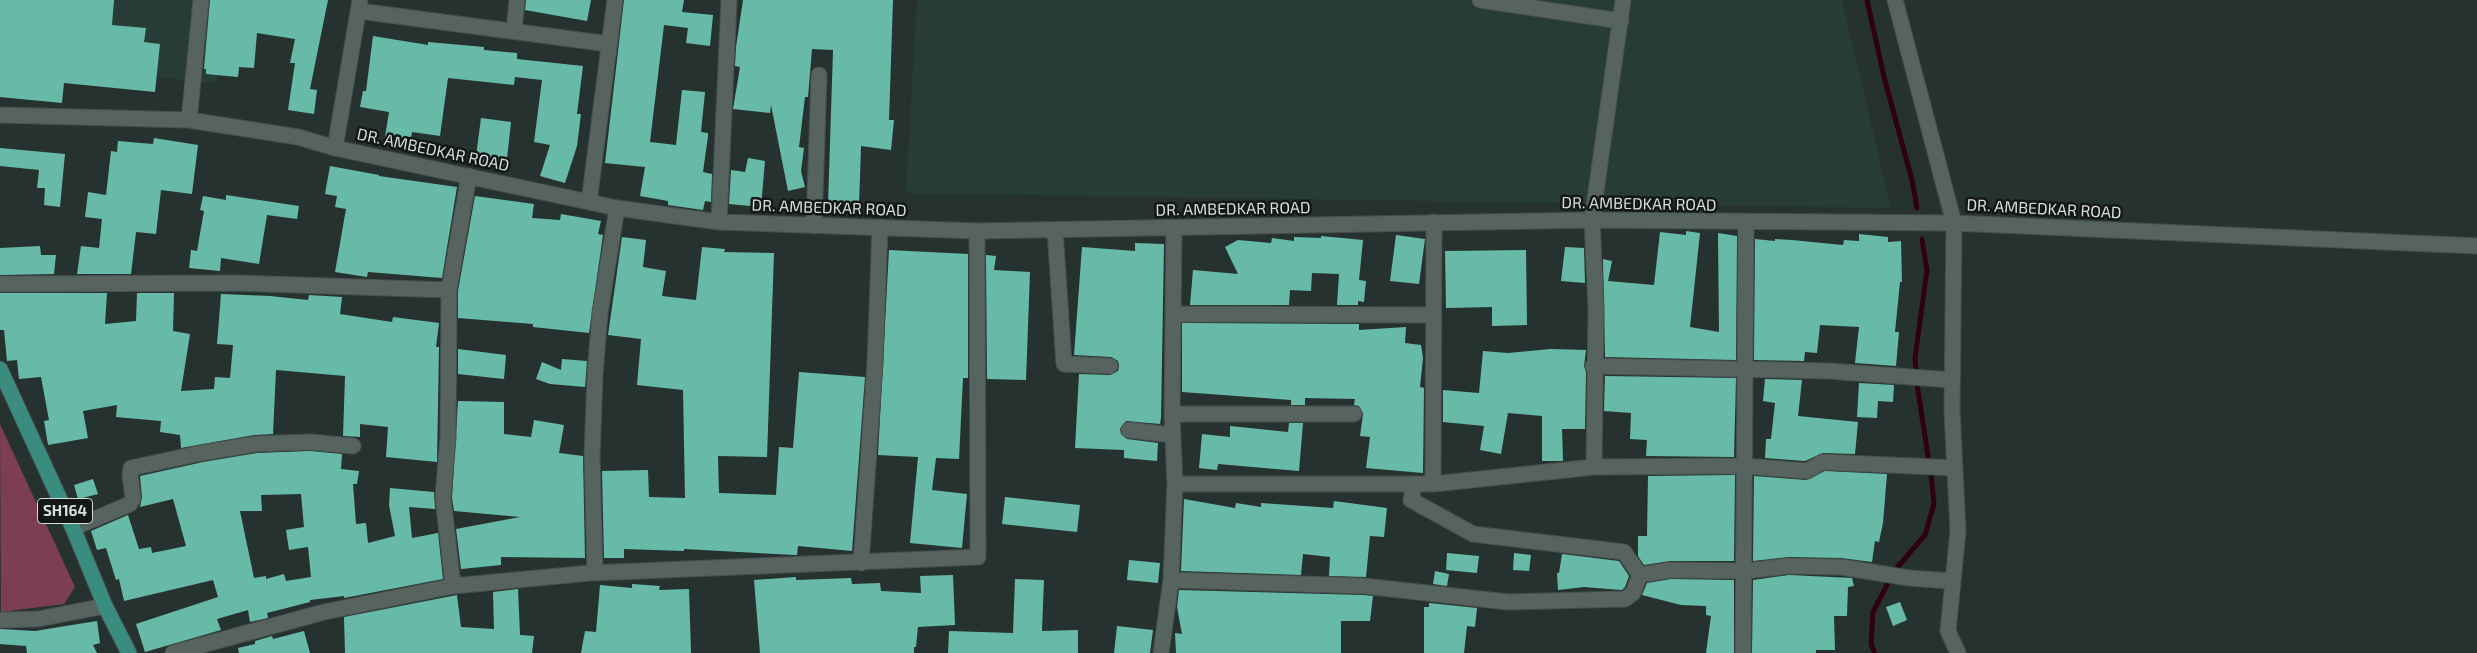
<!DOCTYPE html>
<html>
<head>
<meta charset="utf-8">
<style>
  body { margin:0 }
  canvas { display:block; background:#26322f }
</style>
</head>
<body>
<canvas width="2477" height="653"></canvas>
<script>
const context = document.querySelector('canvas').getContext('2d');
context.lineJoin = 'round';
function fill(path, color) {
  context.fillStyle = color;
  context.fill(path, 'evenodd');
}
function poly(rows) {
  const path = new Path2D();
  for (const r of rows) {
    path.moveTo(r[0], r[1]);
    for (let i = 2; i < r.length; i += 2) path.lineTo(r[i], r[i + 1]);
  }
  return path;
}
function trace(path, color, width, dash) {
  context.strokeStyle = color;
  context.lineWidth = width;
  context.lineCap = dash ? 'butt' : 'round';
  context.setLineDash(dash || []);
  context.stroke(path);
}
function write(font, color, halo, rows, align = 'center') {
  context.font = font + ' "Exo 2",sans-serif';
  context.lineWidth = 5;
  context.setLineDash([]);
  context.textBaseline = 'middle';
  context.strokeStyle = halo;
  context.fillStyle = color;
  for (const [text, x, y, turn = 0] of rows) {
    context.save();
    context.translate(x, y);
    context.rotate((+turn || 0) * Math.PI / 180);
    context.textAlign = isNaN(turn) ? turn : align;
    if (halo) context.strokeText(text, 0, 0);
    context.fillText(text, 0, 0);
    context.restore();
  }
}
fill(poly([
  [0,0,227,0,217,83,0,61],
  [917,0,1842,0,1891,208,906,193]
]), '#283c37');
fill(poly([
  [0,424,75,587,64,604,1,612]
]), '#7b3f51');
trace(poly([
  [1867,0,1884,77,1912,180,1917,208],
  [1916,370,1915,358,1927,270,1922,239],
  [1917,384,1928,456],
  [1895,570,1925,535,1934,504,1931,474],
  [1875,653,1871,644,1873,612,1889,581]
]), '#2f0011', 5);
fill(poly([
  [0,0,114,0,112,25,146,28,144,42,160,44,155,92,64,83,62,103,0,97],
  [210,0,328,0,310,89,317,90,314,114,288,110,295,63,290,63,295,39,257,33,254,68,239,67,238,77,206,74,206,69,204,69],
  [526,0,591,0,587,21,525,10],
  [624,0,684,0,682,12,713,15,710,46,686,43,688,28,664,25,650,142,676,145,682,90,705,92,701,132,708,133,708,136,703,172,712,174,711,202,705,201,703,210,668,205,668,201,640,196,645,167,605,163],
  [743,0,893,0,889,120,894,120,891,150,861,146,859,206,828,205,833,50,812,49,808,97,805,97,799,147,804,148,801,171,805,187,788,191,771,105,770,113,733,109,740,67,735,66,736,47],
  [373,36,428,45,428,42,484,47,484,50,517,53,517,59,583,66,577,114,581,114,577,146,565,183,540,176,550,145,534,142,542,80,515,77,514,85,448,78,440,136,412,132,410,147,384,143,389,112,360,107,363,91,366,91],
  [481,118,511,122,506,168,475,164],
  [154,138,198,145,192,194,161,190,156,234,136,232,131,274,77,274,81,246,99,248,102,219,85,217,88,192,106,195,111,151,117,152,118,141,153,144],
  [0,148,65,154,60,207,44,205,45,188,37,188,39,170,0,166],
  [748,158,765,161,761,207,729,204,731,170,745,172],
  [330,166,379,175,379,176,457,187,442,278,368,272,367,277,335,272,346,209,335,207,337,196,325,194],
  [226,195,299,206,297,219,267,215,259,264,221,258,220,271,189,268,191,250,197,251,204,211,200,210,203,196,226,200],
  [475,196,534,204,532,218,560,220,561,214,601,221,598,234,603,235,589,333,533,327,533,324,458,318,458,291],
  [1686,231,1700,233,1690,327,1719,332,1718,233,1737,236,1736,360,1605,357,1603,259,1612,261,1608,281,1654,285,1660,232,1686,235],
  [1859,234,1888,237,1888,242,1901,241,1902,282,1900,282,1895,332,1899,332,1896,366,1855,363,1859,327,1820,325,1817,353,1805,352,1804,361,1754,360,1755,239,1775,241,1775,239,1792,240,1843,245,1844,240,1859,241],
  [1396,235,1425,239,1419,284,1390,281],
  [1321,236,1363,240,1359,280,1366,281,1364,302,1358,301,1358,305,1337,305,1339,274,1312,273,1311,291,1290,290,1289,305,1190,305,1193,270,1238,274,1225,247,1238,240,1271,243,1272,238,1294,241,1294,237,1321,238],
  [622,237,646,240,643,267,666,271,662,296,696,300,702,247,725,249,724,252,774,253,767,457,718,456,719,493,776,495,779,447,793,448,799,372,865,377,852,551,798,546,797,555,794,555,684,549,684,551,624,549,624,558,604,558,602,471,648,470,649,497,685,498,683,390,637,385,641,339,608,335],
  [1135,243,1164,244,1161,418,1160,424,1126,421,1120,429,1121,434,1127,439,1158,443,1157,461,1124,458,1124,450,1075,448,1079,374,1110,375,1118,371,1119,366,1118,361,1111,357,1074,355,1082,247,1135,251],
  [40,246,41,255,56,255,54,274,0,275,0,248],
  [1565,247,1584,248,1585,283,1561,281],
  [889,250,968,254,968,378,963,378,959,459,936,458,932,490,967,494,962,548,910,543,918,457,878,455],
  [1526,250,1527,325,1492,326,1492,307,1446,308,1445,251],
  [986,255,996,256,994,270,1030,272,1026,380,987,379],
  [0,293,107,293,105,324,136,321,137,293,174,293,173,331,190,334,181,391,214,389,215,377,230,378,233,345,217,344,221,294,270,296,308,300,309,295,342,297,340,314,392,322,393,317,439,323,436,347,439,347,437,462,386,457,388,427,360,424,360,437,343,436,345,376,276,370,273,434,254,435,181,448,180,435,160,432,161,421,116,417,117,405,83,411,88,438,48,445,44,421,49,420,41,377,19,379,17,360,7,361,4,330,0,330],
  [1182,323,1359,324,1359,330,1406,327,1405,343,1421,345,1423,358,1420,387,1424,388,1423,473,1366,468,1370,437,1360,436,1363,414,1359,406,1354,405,1355,399,1305,398,1305,405,1291,405,1291,400,1182,392],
  [458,349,506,355,504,379,458,374],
  [1551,349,1586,350,1584,366,1586,372,1585,429,1562,429,1563,461,1542,461,1542,416,1508,413,1501,454,1480,450,1484,426,1443,422,1443,390,1479,393,1483,351,1508,353],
  [562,359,587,361,585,387,550,384,536,379,542,362,561,370],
  [1605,376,1736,378,1734,457,1646,456,1647,440,1630,439,1631,413,1604,411],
  [1765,379,1802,380,1798,416,1858,422,1855,454,1823,453,1805,461,1765,458,1766,439,1771,439,1775,403,1763,401],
  [1859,383,1894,385,1893,402,1878,401,1877,418,1857,417],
  [458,401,504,402,504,434,531,437,534,420,564,425,559,453,583,456,585,558,501,557,501,565,461,569,456,529,520,517,454,511,452,498],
  [1289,423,1303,423,1299,471,1218,464,1217,470,1199,468,1202,434,1230,437,1230,426,1288,432],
  [310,451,342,454,341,469,359,471,357,484,353,484,356,524,366,523,368,543,395,536,389,505,390,488,434,492,435,509,409,507,412,538,438,533,443,579,344,598,344,596,310,600,310,602,267,613,268,618,250,622,248,610,217,619,221,630,145,652,136,624,218,597,213,580,124,601,119,579,116,580,106,548,97,550,91,531,128,515,139,549,151,547,152,553,186,546,173,499,140,507,142,497,140,476,203,462,257,453],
  [301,494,304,527,286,530,289,550,308,547,311,577,286,581,284,574,266,579,266,576,254,578,240,511,262,511,261,495],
  [1825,471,1887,474,1883,523,1879,542,1875,541,1872,562,1841,558,1789,557,1753,561,1754,476,1806,480],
  [1735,475,1734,561,1670,561,1644,565,1638,556,1638,536,1647,536,1648,476],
  [93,479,98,494,78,499,74,485],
  [1005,497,1080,505,1077,532,1002,524],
  [1184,499,1235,508,1236,503,1261,507,1261,503,1333,508,1334,501,1387,508,1384,537,1370,536,1366,577,1329,576,1330,557,1303,554,1301,575,1181,571],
  [1447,553,1479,556,1477,573,1446,570],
  [1514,553,1531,555,1529,571,1513,570],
  [1562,554,1619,561,1629,576,1625,587,1622,590,1584,587,1558,590,1557,573,1559,573],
  [1129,560,1160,563,1158,583,1127,580],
  [1435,571,1449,574,1447,586,1433,584],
  [953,575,955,625,918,627,916,647,914,647,914,653,760,653,754,580,796,577,796,580,851,578,852,584,880,583,881,591,921,593,920,576],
  [1789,575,1852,578,1854,586,1848,587,1847,616,1834,616,1835,650,1816,650,1816,653,1752,653,1753,580],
  [1015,579,1044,580,1042,631,1078,630,1078,653,948,653,949,631,1013,633],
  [1671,579,1734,580,1734,653,1706,653,1711,616,1706,615,1706,606,1681,605,1642,595,1647,583],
  [632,584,660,586,659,590,689,589,691,653,581,653,585,631,596,632,600,585,632,588],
  [518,589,520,635,534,636,532,653,345,653,344,617,457,595,461,627,494,629,493,592],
  [1179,590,1363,595,1373,596,1370,621,1341,621,1341,653,1176,653,1175,633,1182,634,1177,607],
  [1900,602,1907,620,1893,626,1886,607],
  [1429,603,1477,608,1475,627,1467,626,1464,653,1424,653,1424,607,1429,607],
  [97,621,100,643,93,645,97,653,27,653,26,646,0,644,0,629,35,631],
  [1117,626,1153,630,1150,653,1114,653],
  [304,631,310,653,239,653,238,648,255,644,255,641,272,636,273,639]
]), '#68baa8');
const minor = poly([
  [1480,0,1621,21],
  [1895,0,1954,223,1952,411,1958,531,1948,631,1958,653],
  [359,11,609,44],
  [514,31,517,0],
  [0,115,189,120,298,137,335,148,617,208,719,222,977,231,1592,220,1954,223,2477,246],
  [189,120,201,0],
  [335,148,360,0],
  [589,202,615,0],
  [719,222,729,0],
  [814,226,819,75],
  [1055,230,1064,364,1110,366],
  [0,284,237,283,449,290],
  [1173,314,1432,315],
  [1593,366,1829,371,1952,380],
  [1172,414,1354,414],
  [1129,430,1173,435],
  [1594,467,1596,308,1592,220,1623,0],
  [1175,484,1433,484,1434,222],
  [1433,484,1594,467,1745,466,1807,471,1823,462,1955,468],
  [1414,485,1411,500,1473,534,1624,552,1640,575],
  [73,528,130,504,133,498,130,475,131,468,201,453,256,444,310,442,353,446],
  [861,563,875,363,880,227],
  [595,573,592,457,595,374,600,313,617,208],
  [1171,580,1364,586,1508,602,1625,599,1633,593,1640,575,1670,570,1745,571,1789,566,1841,567,1909,578,1951,581],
  [453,586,443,498,448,437,449,290,469,176],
  [0,620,38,619,105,606],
  [173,653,324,612,453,586,590,573,978,557,977,231],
  [1161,653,1171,580,1175,484,1172,414,1174,228],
  [1743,653,1746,223]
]);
const major = poly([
  [0,369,73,528,105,606,129,653]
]);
trace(minor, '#46504e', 17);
trace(major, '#46504e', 17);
trace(minor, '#56635f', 15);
trace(major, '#398c7e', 15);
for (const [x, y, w] of [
  [65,511,55]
]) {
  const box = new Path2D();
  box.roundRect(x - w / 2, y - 12.5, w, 25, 4);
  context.fillStyle = '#131817';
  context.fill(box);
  trace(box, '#d7dedc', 1);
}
write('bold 15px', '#d7dedc', null, [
  ["SH164",65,511]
]);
write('16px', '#d7dedc', '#131817', [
  ["DR. AMBEDKAR ROAD",433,150,12],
  ["DR. AMBEDKAR ROAD",1639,204,1],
  ["DR. AMBEDKAR ROAD",829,208,2],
  ["DR. AMBEDKAR ROAD",1233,209,-1],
  ["DR. AMBEDKAR ROAD",2044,209,3]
]);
</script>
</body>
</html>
